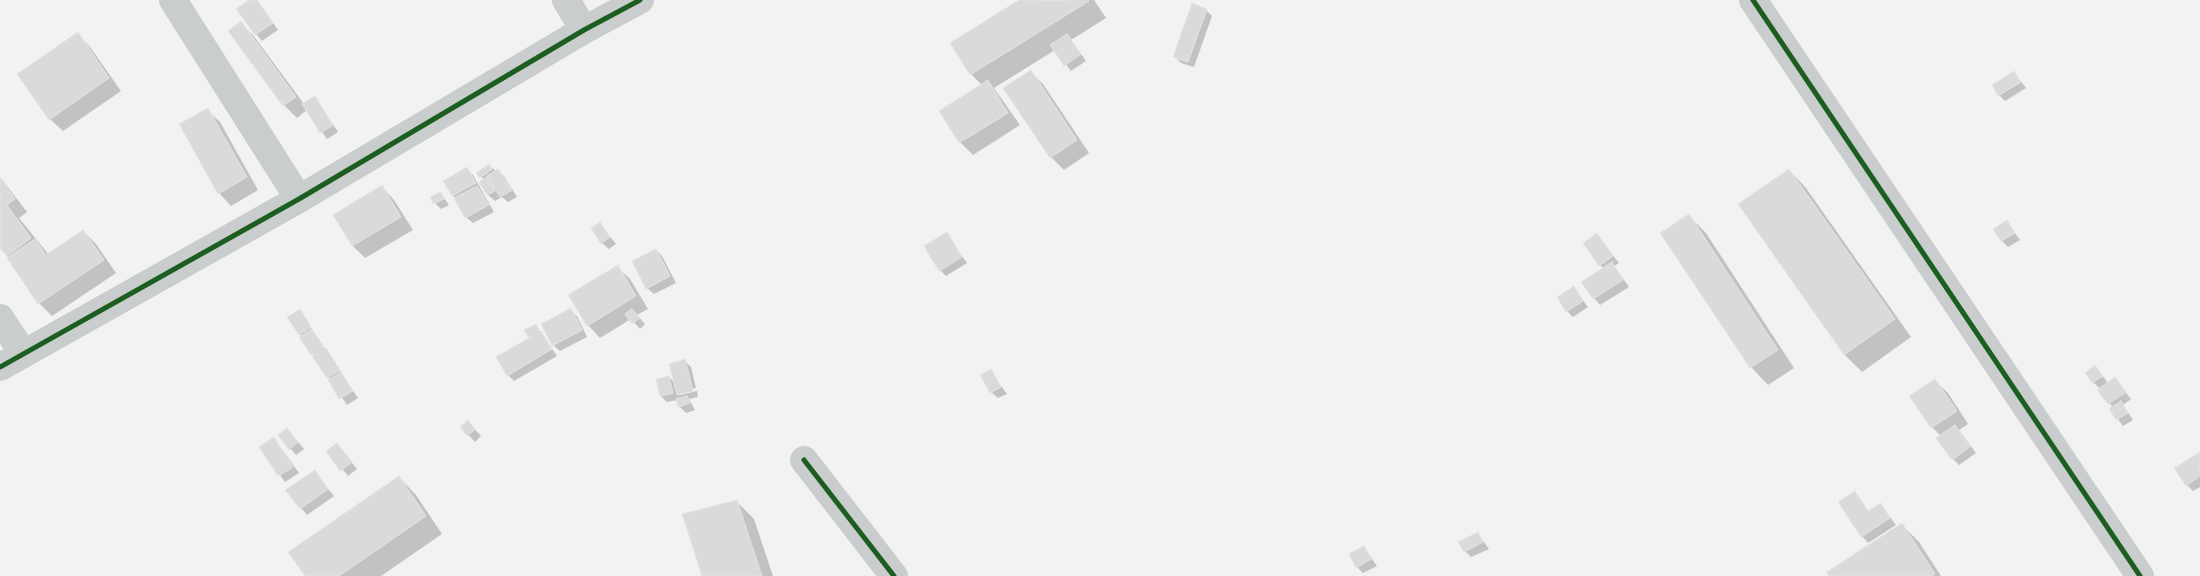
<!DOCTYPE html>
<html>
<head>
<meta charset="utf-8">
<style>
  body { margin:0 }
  canvas { display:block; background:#f3f2f2 }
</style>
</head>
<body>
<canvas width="2200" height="576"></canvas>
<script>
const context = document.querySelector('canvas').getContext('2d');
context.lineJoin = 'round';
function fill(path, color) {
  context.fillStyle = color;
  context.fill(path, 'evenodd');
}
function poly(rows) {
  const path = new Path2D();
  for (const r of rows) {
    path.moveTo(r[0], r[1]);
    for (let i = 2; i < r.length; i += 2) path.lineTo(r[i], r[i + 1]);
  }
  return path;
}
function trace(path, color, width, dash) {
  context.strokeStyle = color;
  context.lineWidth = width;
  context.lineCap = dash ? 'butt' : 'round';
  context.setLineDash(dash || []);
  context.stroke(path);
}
fill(poly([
  [251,0,256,0,260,4,278,30,262,41,256,34],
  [1021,0,1094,0,1106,18,1071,40,1086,61,1071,71,1055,50,994,88,1020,125,973,155,960,142,941,112,982,85,971,74,952,43],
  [1206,10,1212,16,1194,67,1181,63,1174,56],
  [241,23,253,35,304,104,315,97,338,132,327,139,307,110,297,118,284,105,230,31],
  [78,34,90,47,121,91,63,131,50,119],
  [1031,72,1043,84,1089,153,1064,170,1051,157],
  [2014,72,2026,88,2005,101,1999,95],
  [207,110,220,122,258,190,231,206,219,193],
  [489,166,504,176,517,197,508,202,502,197,495,201,488,195,481,182,484,180,478,173],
  [467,169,473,175,494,212,473,223,466,217,445,181],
  [1789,170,1806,188,1911,337,1862,372,1844,354],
  [0,177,27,212,19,218,49,255,83,231,96,244,116,273,52,316,39,303,0,245],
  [382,187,394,200,413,230,365,258,353,246,334,215],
  [441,194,449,205,441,209,435,203],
  [1689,216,1706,233,1794,368,1768,385,1751,367],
  [2007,222,2020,240,2008,247,2002,241],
  [600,224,616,244,609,249,602,243],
  [946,234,967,263,946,276,940,270],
  [1597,235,1619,263,1614,266,1629,287,1600,305,1594,298,1604,269,1600,265],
  [656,250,662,256,676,283,654,294,647,288],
  [617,267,630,279,648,309,637,315,645,324,640,329,631,319,600,338,588,325],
  [1574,288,1588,307,1573,317,1567,311],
  [299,310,358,398,347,405,300,335],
  [570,310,577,316,587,337,560,351,553,345],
  [535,325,557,356,514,381,508,375,531,338,529,336],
  [685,361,691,367,696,388,680,392,680,395,697,391,698,397,689,399,695,410,686,413,679,406,677,400,667,402,661,396,669,377,675,383],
  [2095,366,2108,383,2115,379,2131,399,2123,405,2133,420,2123,426,2110,409,2113,408,2100,389,2093,382],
  [990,371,1007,394,998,398,991,392],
  [1935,381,1948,393,1968,424,1959,430,1976,453,1959,465,1953,459,1941,436,1932,427],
  [468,422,481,436,475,442,461,427],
  [287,429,304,449,296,455,279,435],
  [274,438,299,473,285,482,260,447],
  [337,444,357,469,348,476,328,451],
  [2200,453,2200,487,2193,491,2187,485],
  [314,472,334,496,307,515,287,490],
  [399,477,416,495,442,534,381,576,307,576],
  [1854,493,1869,512,1881,505,1896,525,1868,543,1862,536],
  [736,501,754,519,773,576,704,576],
  [1902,525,1919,542,1941,576,1831,576],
  [1478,534,1489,549,1471,557,1465,551],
  [1364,547,1377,566,1363,573,1357,567]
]), '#0003');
const building = poly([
  [249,0,257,0,273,23,255,35,236,9,249,0],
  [1019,0,1089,1,970,75,950,43,1019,0],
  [1192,3,1207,9,1188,62,1173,57,1192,3],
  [241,21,296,97,283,106,228,31,241,21],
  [78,32,109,78,49,120,17,74,78,32],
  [1067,34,1081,54,1064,66,1050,45,1067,34],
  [1031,70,1077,140,1050,158,1003,88,1031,70],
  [2014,71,2021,82,1998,96,1992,85,2014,71],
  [988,80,1008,113,959,143,939,111,988,80],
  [315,96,333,125,320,133,302,104,315,96],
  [208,108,247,177,218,194,179,124,208,108],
  [489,164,492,169,480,178,476,173,489,164],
  [467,167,476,183,452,196,443,181,467,167],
  [498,169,512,190,500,197,487,176,498,169],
  [1789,169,1895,319,1844,355,1738,204,1789,169],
  [487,177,495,191,487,195,479,182,487,177],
  [0,178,15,199,7,205,31,238,7,256,0,248,0,178],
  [382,185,401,217,352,246,333,215,382,185],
  [477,186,489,205,465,218,454,198,477,186],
  [441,192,444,199,433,204,430,197,441,192],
  [1689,214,1778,350,1750,368,1660,233,1689,214],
  [2007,220,2015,233,2001,241,1993,229,2007,220],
  [600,222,610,237,601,244,591,228,600,222],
  [83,230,104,260,38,304,7,258,35,239,46,255,83,230],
  [947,232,962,257,939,271,924,246,947,232],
  [1597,233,1613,256,1599,266,1583,243,1597,233],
  [656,249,670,276,646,289,632,261,656,249],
  [1612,262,1623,280,1593,299,1581,282,1612,262],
  [618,265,636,296,587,326,568,295,618,265],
  [1574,286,1583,301,1566,312,1557,297,1574,286],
  [571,308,582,330,552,346,541,324,571,308],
  [300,309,311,327,299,335,287,317,300,309],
  [632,309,640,318,632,324,625,314,632,309],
  [536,324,539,330,528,337,524,330,536,324],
  [312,329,324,347,311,355,299,337,312,329],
  [541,331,552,349,507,376,496,357,541,331],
  [326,348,340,370,327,378,312,356,326,348],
  [685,359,693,391,677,395,669,364,685,359],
  [2095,365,2103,376,2092,383,2085,373,2095,365],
  [991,369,1001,387,990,393,980,375,991,369],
  [341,372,353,391,339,399,328,380,341,372],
  [669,376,673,393,660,396,656,379,669,376],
  [2115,377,2126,392,2108,404,2097,390,2115,377],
  [1935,379,1957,411,1931,428,1909,396,1935,379],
  [687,396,690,403,678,407,676,399,687,396],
  [2121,401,2128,413,2116,420,2109,409,2121,401],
  [468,420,475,429,467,436,460,427,468,420],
  [1955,425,1971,446,1952,460,1936,438,1955,425],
  [287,428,298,442,289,450,278,435,287,428],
  [274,437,293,467,278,476,259,447,274,437],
  [337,443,352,462,340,471,326,451,337,443],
  [2200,452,2200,476,2186,486,2174,468,2200,452],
  [315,470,328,489,300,509,285,490,315,470],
  [399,476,426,516,339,576,305,576,288,552,399,476],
  [1855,491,1868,511,1881,503,1890,518,1861,537,1838,502,1855,491],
  [737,500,762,576,702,576,682,514,737,500],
  [1902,523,1935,574,1931,576,1829,576,1827,572,1902,523],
  [1478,532,1483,542,1464,552,1458,542,1478,532],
  [1364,546,1371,559,1356,568,1349,554,1364,546]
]);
fill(building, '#d9dada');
trace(building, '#e4e4e5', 1);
trace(poly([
  [173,0,299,199],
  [566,0,584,30],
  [1753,0,2140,576],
  [0,318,23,353],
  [0,367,299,199,584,30,640,0],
  [804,460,894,576]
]), '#cacdce', 28);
trace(poly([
  [1753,0,2140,576],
  [0,367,299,199,584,30,640,0],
  [804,460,894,576]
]), '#1b5e20', 5);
</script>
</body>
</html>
